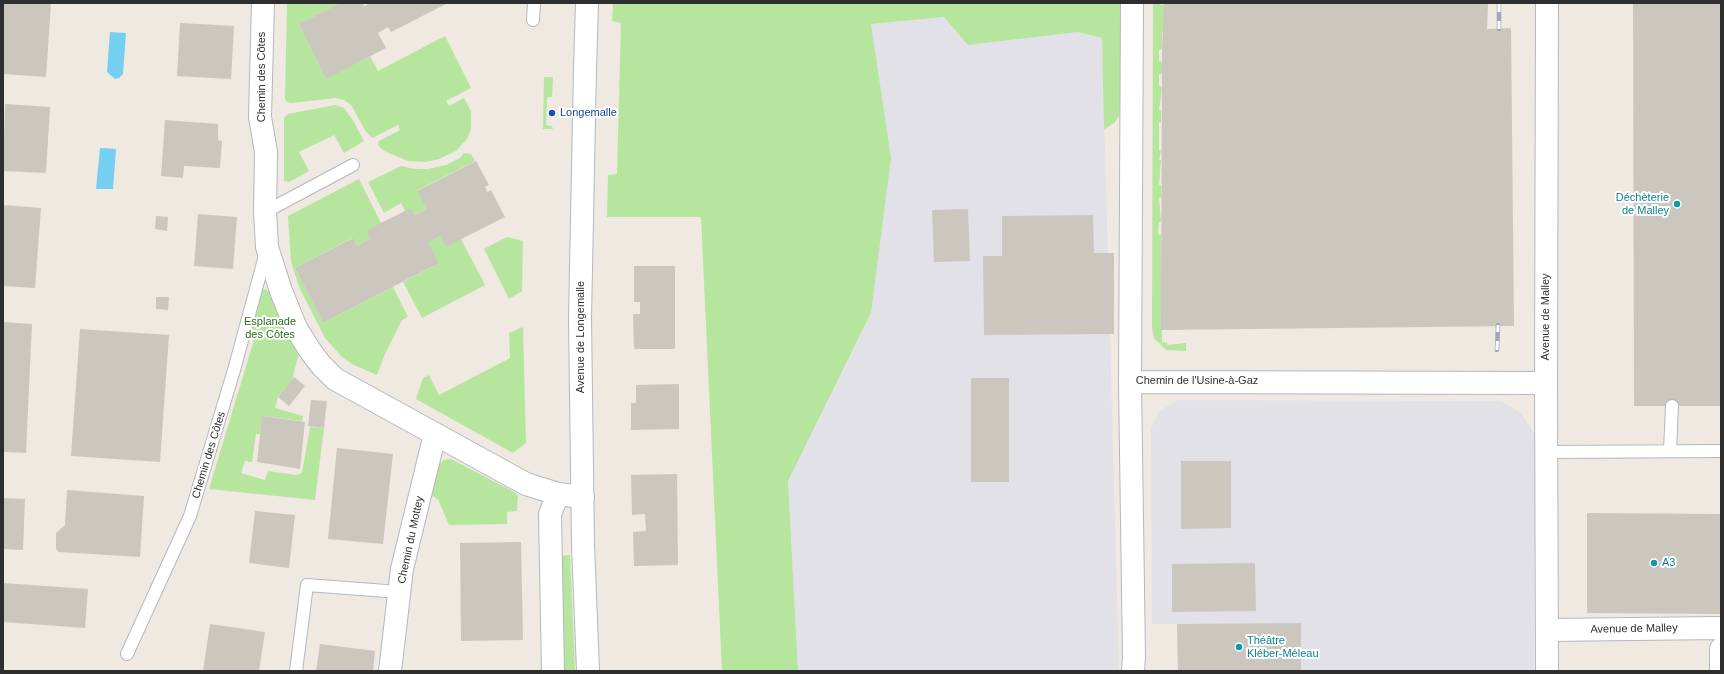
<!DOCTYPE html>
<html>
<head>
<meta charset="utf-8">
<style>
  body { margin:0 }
  #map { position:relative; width:1724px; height:674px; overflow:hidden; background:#efe9e1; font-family:Arial,sans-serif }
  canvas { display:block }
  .frame { position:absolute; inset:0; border:4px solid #2e2e2e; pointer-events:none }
</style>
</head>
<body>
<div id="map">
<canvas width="1724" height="674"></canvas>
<div class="frame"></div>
</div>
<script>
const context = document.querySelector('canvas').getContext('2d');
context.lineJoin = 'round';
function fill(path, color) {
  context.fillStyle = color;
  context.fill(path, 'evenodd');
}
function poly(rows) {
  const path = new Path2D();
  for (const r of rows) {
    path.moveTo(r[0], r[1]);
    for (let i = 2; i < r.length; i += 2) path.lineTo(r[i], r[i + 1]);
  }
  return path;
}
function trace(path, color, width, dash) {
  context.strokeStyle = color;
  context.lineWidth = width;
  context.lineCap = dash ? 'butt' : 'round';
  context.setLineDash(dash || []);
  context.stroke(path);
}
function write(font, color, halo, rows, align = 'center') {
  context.font = font + ' Arial,sans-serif';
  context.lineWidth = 4;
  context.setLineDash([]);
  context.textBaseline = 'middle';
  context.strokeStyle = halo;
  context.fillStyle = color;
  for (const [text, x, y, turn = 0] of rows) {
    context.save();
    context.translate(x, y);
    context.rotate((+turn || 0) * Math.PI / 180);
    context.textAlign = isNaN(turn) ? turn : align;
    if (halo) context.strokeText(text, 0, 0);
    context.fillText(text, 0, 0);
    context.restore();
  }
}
fill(poly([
  [944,17,968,45,1078,32,1102,38,1119,671,798,671,788,481,871,313,870,24],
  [1178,400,1501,401,1521,413,1535,435,1534,671,1178,671,1177,624,1152,624,1151,428,1160,411]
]), '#e3e1e8');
fill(poly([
  [287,3,340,3,299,24,326,78,370,56,378,71,445,36,471,88,446,101,449,106,464,98,471,111,471,129,467,139,456,151,439,159,426,162,408,161,384,151,378,145,379,141,400,130,398,125,372,138,365,130,351,105,344,100,336,98,292,103,287,102,285,99],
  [613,3,1121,3,1120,107,1119,116,1115,122,1104,130,1102,38,1078,32,968,45,944,17,871,24,891,158,871,313,788,481,798,671,722,671,701,217,607,217,608,175,617,174,621,23,612,21],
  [1153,3,1164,5,1164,30,1162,32,1162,49,1159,50,1159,61,1162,62,1162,74,1159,74,1159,86,1162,87,1159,110,1161,111,1161,122,1159,122,1159,150,1161,151,1159,160,1161,160,1159,185,1161,185,1161,197,1159,198,1161,222,1159,222,1158,234,1161,235,1162,342,1167,343,1167,345,1186,343,1186,351,1166,350,1154,338,1152,328],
  [544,77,553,77,552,97,547,97,546,125,552,126,553,129,543,129],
  [335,105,344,108,354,122,364,141,344,153,334,135,299,152,309,171,289,182,284,181,284,118,288,114],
  [464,153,471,154,475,161,418,190,427,209,415,215,411,208,405,211,401,203,384,213,368,182,401,166,415,169,428,169,446,165,460,158],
  [359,179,381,223,371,238,357,246,352,238,295,268,323,323,393,287,408,317,402,320,385,354,377,375,354,365,342,357,325,338,300,289,291,262,288,216],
  [440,236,461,239,485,285,422,318,403,282,439,263,429,242],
  [507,237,523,241,522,291,509,299,484,249],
  [263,288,271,293,299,353,292,380,278,397,275,408,303,416,302,421,263,416,260,434,256,434,252,462,245,461,241,473,265,480,268,471,296,475,302,473,310,427,324,428,315,500,209,489,254,340,250,339],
  [523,327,526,443,513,453,416,399,423,378,429,375,439,395,510,358,509,333],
  [451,459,514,492,518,496,517,511,507,512,507,524,449,525,438,499,429,494,435,467,444,460],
  [570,555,575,671,563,671,562,556]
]), '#b6e59e');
fill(poly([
  [110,32,126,33,123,74,119,78,115,79,107,72],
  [100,148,116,149,113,189,96,189]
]), '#75cff0');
fill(poly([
  [3,3,51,3,46,77,3,74],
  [340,3,362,3,364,6,370,3,448,3,391,32,388,27,378,33,386,48,326,79,299,24],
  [1164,3,1488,3,1487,29,1511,28,1514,326,1161,330,1162,49],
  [1633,3,1721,3,1721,406,1634,406],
  [180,23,234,26,231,79,177,76],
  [5,104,50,107,46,173,3,171],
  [165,120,218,124,218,140,222,141,220,168,184,166,183,178,161,176],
  [476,161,489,185,485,187,487,192,491,190,505,217,446,247,440,236,429,242,439,263,323,323,295,268,353,238,357,246,371,238,367,230,411,208,415,215,427,209,417,191],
  [3,205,41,208,35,288,3,286],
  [968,209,970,261,934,262,932,210],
  [198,214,237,217,233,269,194,266],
  [1093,215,1094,253,1114,253,1114,334,984,335,983,256,1002,256,1002,216],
  [156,216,168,217,167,231,155,229],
  [634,266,675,266,675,349,634,349,633,314,640,314,640,302,634,302],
  [156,297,169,297,168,310,156,309],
  [3,322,32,324,26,453,3,452],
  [80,329,169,335,160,462,71,456],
  [294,377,305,386,289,406,278,397],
  [971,378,1009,378,1009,482,971,482],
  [679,384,679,429,631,430,631,403,636,403,636,385],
  [311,400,327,401,324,428,308,426],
  [262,416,305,422,300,469,257,462],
  [337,448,393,454,383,544,328,539],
  [1181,461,1231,461,1231,528,1181,529],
  [677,474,678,565,634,566,633,532,646,531,645,514,632,515,631,475],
  [67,490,144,496,140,557,59,552,56,549,56,533,65,525],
  [3,498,25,499,23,550,3,549],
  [255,511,295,515,289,568,249,563],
  [1587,513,1721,514,1721,614,1587,613],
  [521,542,523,640,461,641,460,543],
  [1255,563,1256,611,1172,612,1172,564],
  [3,583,88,589,85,628,3,622],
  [1301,623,1301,671,1178,671,1177,624],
  [210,624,265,632,259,671,203,671],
  [320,644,375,651,373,671,316,671]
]), '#cbc7bf');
const lane = poly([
  [533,20,534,3],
  [265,212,353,165],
  [1670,451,1672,406],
  [1546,452,1721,451],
  [127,654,190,516,234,370,266,252],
  [296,671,307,585,399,592]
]);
const street = poly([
  [263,3,260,117,266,152,265,212,267,247,281,291,296,328,309,349,321,365,335,379,526,484,558,494,583,497],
  [1132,3,1130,382,1134,657,1133,671],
  [1130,382,1546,383],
  [1547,630,1721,628],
  [390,671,402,569,435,434],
  [553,671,550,514,558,494],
  [1547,671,1546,383,1547,3],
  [1721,671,1721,649]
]);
const secondary = poly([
  [587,3,585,69,580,318,583,545,588,671]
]);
trace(lane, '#b4b7c1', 14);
trace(street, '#b4b7c1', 24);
trace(secondary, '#b4b7c1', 24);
trace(lane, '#fff', 12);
trace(street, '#fff', 22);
trace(secondary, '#fff', 22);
const rail = poly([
  [1499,3,1499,29],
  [1497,350,1498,325]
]);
trace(rail, '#a3a6b8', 4.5);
trace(rail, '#fff', 3, [9]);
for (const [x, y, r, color] of [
  [552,113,4,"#1a4fb4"],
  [1677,204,4,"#0f9aa8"],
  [1654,563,4,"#0f9aa8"],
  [1239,647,4,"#0f9aa8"]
]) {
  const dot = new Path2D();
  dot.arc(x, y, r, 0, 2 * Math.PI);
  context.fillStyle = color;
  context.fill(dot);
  trace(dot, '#fff', 1.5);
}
write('11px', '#2e2e2e', '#fff', [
  ["Chemin des Côtes",262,77,-90],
  ["Avenue de Malley",1546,317,-90],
  ["Avenue de Longemalle",581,337,-90],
  ["Chemin de l'Usine-à-Gaz",1197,381],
  ["Chemin des Côtes",209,455,-73],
  ["Chemin du Mottey",411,540,-78],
  ["Avenue de Malley",1634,629,-1]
]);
write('11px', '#164399', '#fff', [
  ["Longemalle",560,113]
], 'left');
write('11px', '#0d838f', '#fff', [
  ["Déchèterie",1669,198,"right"],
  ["de Malley",1669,211,"right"],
  ["A3",1662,563],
  ["Théâtre",1247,641],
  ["Kléber-Méleau",1247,654]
], 'left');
write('11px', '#2c6e1b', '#fff', [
  ["Esplanade",270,322],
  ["des Côtes",270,335]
]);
</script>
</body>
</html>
